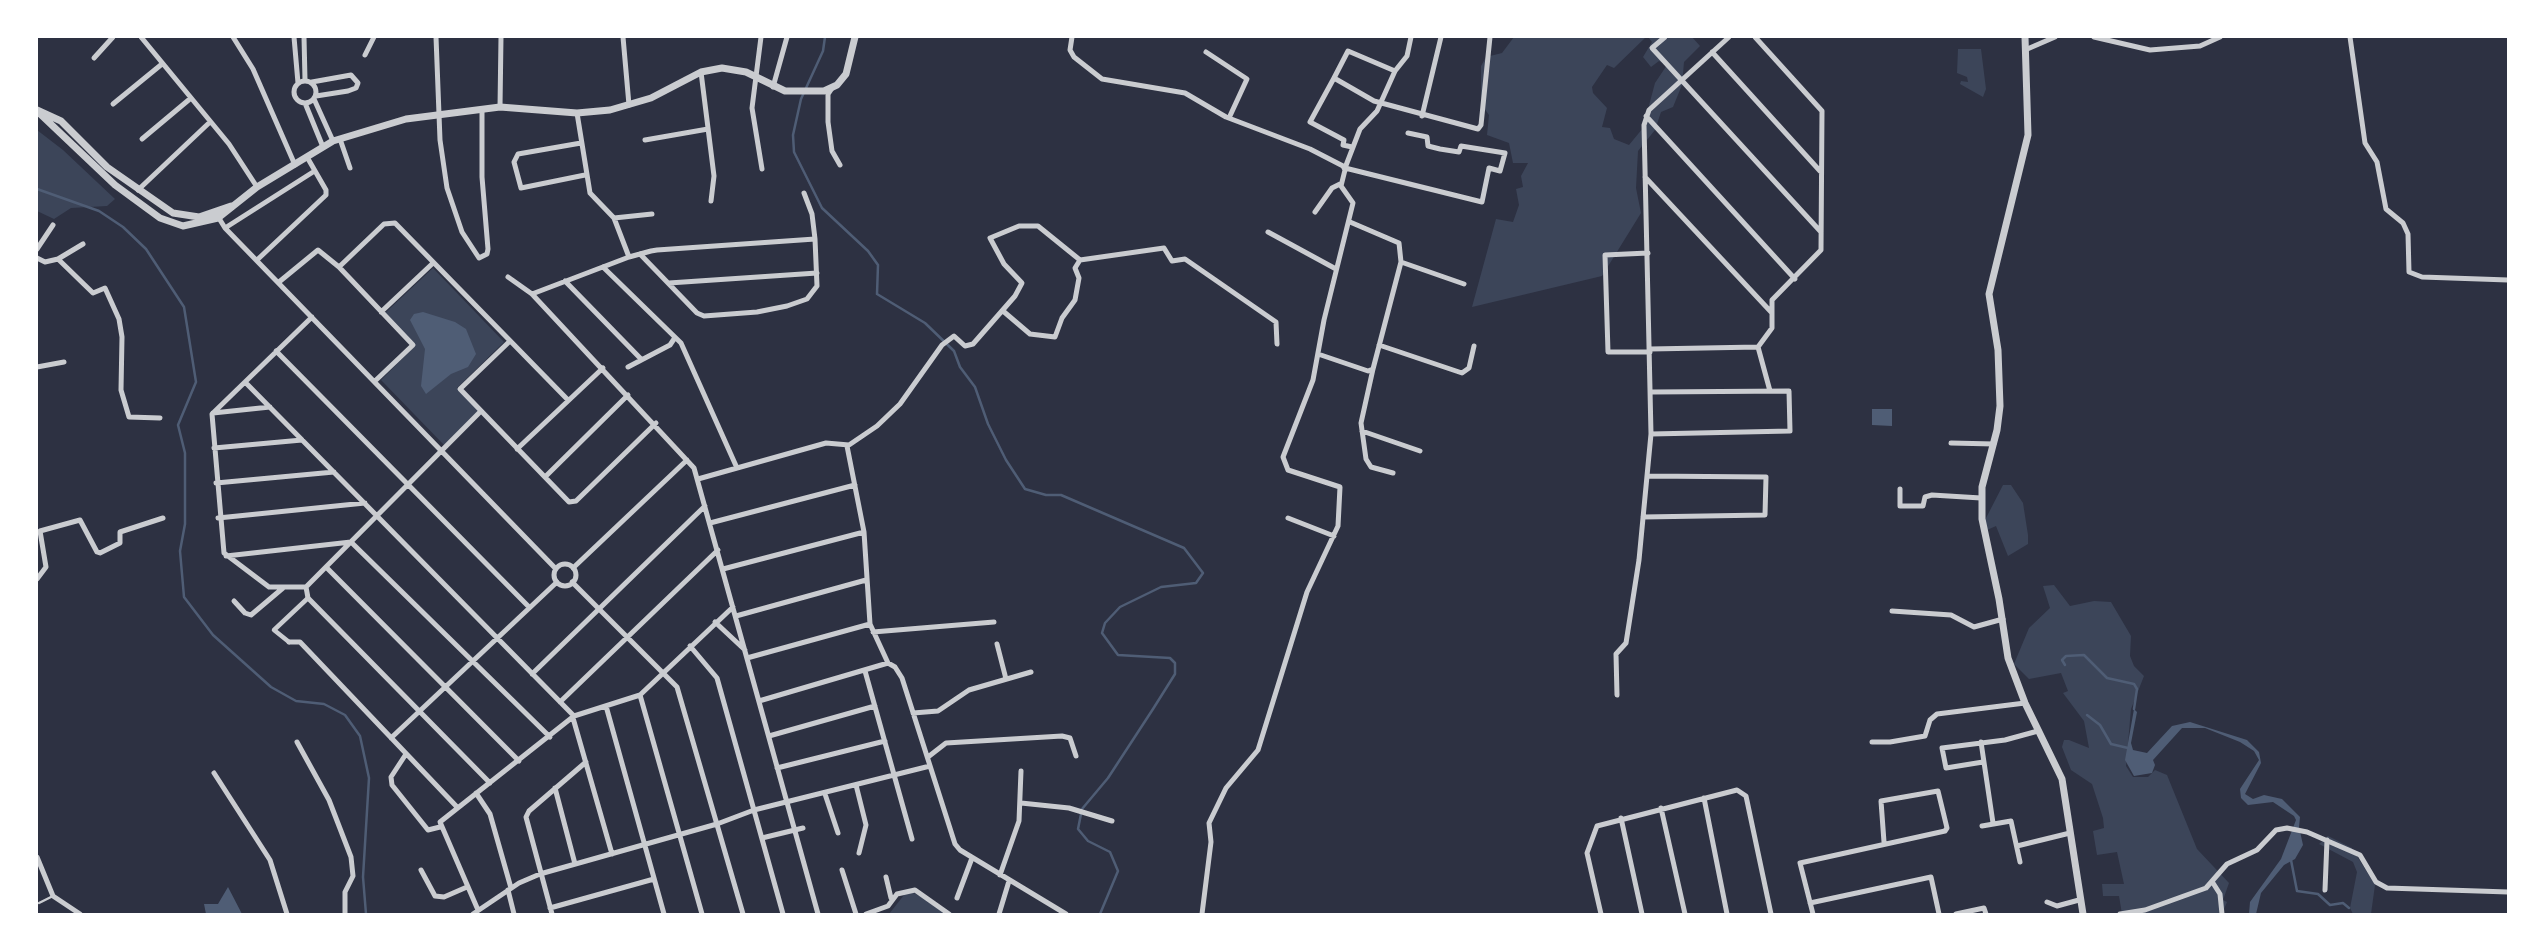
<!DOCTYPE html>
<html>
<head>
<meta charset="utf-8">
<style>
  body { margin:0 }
  #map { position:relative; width:2545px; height:951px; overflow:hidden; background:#2d3142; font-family:Quicksand,sans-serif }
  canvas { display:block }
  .frame { position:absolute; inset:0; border:38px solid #fff; pointer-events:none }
</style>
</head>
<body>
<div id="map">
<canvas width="2545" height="951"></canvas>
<div class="frame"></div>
</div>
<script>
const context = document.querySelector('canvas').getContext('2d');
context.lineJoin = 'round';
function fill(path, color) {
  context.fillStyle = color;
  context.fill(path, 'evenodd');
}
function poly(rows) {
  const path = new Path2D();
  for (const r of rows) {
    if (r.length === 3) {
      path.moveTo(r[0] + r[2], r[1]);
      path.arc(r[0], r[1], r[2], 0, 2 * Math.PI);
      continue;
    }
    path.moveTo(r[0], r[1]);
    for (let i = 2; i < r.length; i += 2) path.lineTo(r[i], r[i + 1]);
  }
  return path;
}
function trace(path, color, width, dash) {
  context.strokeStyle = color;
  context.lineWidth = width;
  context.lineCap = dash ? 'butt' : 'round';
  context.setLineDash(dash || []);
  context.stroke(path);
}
fill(poly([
  [1514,37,1646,37,1614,68,1607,65,1592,87,1593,93,1607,108,1602,127,1610,128,1614,139,1629,145,1643,128,1655,83,1667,65,1659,61,1651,67,1643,57,1652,42,1648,37,1692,37,1700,46,1684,62,1682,85,1673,107,1661,112,1655,130,1638,151,1636,188,1641,213,1602,276,1472,307,1496,219,1513,222,1519,205,1516,189,1523,187,1521,176,1528,163,1513,163,1509,143,1487,135,1489,115,1481,104,1481,66,1486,57,1502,53],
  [1958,49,1981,49,1986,89,1983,97,1960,84,1961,81,1968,82,1967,77,1957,73],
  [37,130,63,150,115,199,107,206,71,208,54,219,37,211],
  [433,268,504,342,457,388,479,411,444,445,381,380,415,346,385,313],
  [2003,485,2011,485,2023,503,2028,535,2028,544,2008,556,1996,526,1987,530,1985,520],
  [2054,585,2070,606,2094,601,2111,602,2131,636,2130,656,2134,666,2144,676,2131,709,2126,766,2133,777,2148,777,2155,770,2167,775,2197,849,2229,883,2223,900,2227,902,2222,914,2122,914,2119,896,2103,896,2102,884,2124,884,2117,852,2097,855,2093,831,2104,828,2103,818,2092,784,2071,770,2062,747,2064,740,2069,740,2089,748,2084,721,2063,693,2068,691,2061,673,2029,679,2014,664,2029,628,2050,608,2043,586],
  [2328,836,2352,848,2375,885,2371,914,2353,914,2350,908,2357,872,2353,862,2319,844],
  [908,890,954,914,889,914]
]), '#3c4559');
fill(poly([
  [423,312,455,322,466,329,476,354,468,367,451,374,426,394,421,386,425,349,410,320,414,314],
  [1872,409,1892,409,1892,426,1872,425],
  [2134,709,2137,712,2131,743,2133,750,2147,753,2172,726,2190,722,2247,740,2259,752,2261,763,2245,794,2253,799,2264,795,2282,799,2300,817,2299,827,2303,845,2295,859,2284,865,2261,893,2256,914,2249,914,2250,902,2281,859,2296,820,2294,816,2273,802,2248,805,2241,798,2240,789,2259,760,2254,751,2240,742,2205,728,2182,728,2153,760,2155,765,2152,773,2134,776,2125,760],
  [228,887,242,914,206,914,204,904,218,904]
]), '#4f5d75');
trace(poly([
  [825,37,823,51,801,99,793,135,794,152,822,208,868,251,878,265,877,294,925,323,954,351,960,367,975,387,988,424,1006,460,1025,489,1046,495,1061,495,1184,548,1203,573,1196,583,1161,587,1120,607,1105,623,1102,633,1118,655,1170,658,1175,663,1175,674,1153,709,1108,778,1082,809,1078,829,1088,841,1110,852,1118,871,1100,914],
  [37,189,99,211,123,227,146,249,184,307,196,382,178,425,185,453,185,524,180,551,184,597,213,635,271,687,296,701,324,704,345,715,360,736,369,778,363,877,366,914],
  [2065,665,2062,660,2066,656,2084,655,2107,678,2134,684,2137,689,2134,709],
  [2087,715,2100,725,2111,744,2128,748],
  [2291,860,2297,891,2318,894,2330,905,2343,903,2349,908]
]), '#4f5d75', 2.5);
trace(poly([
  [39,903,53,896]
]), '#caccd0', 2.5);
trace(poly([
  [289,642,274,630,308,598]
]), '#caccd0', 4.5);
trace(poly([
  [141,37,229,144,257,187],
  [233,37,253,69,295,165],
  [294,37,298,83],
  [304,37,305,80],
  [436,37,440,140,447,188,462,232,479,258,487,254,488,249,482,177,482,109],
  [623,37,629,105],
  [761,37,752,108,762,169],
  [1072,37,1070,50,1074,57,1102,79,1185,93,1226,117,1310,149,1343,166,1345,170,1341,186,1353,203,1324,320,1313,380,1283,457,1288,470,1340,487,1338,526,1307,592,1258,750,1226,788,1209,823,1211,842,1202,914],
  [1665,37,1652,48,1821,232],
  [1755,37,1822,111,1821,250,1772,300,1772,328,1758,347],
  [2094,37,2150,50,2200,46,2220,37],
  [2350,37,2365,143,2377,162,2386,209,2403,223,2408,234,2409,272,2422,277,2508,280],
  [2025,50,2055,37],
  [1206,52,1247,79,1229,118],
  [1712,52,1820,171],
  [365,55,374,37],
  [94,58,113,37],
  [1395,71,1348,51,1334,78,1374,101,1478,129,1481,125,1490,37],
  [701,72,714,176,711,201],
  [1334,78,1310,122,1344,140,1343,145,1352,147],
  [305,92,11],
  [312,82,351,75,358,83,356,88,348,91,316,96],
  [773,87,787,37],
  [832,88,828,94,828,122,832,151,840,165],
  [314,99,333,141],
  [305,103,323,147],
  [113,104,162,64],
  [500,107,501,37],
  [577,113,590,193,614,218,629,257],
  [1422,116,1441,37],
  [1646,116,1795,279],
  [1408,133,1427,137,1428,146,1440,149,1459,152,1461,146,1505,153,1500,171,1489,168,1482,202,1345,168,1360,129,1377,111,1395,71,1407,56,1411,37],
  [142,139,191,98],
  [340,139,350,168],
  [645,140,708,129],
  [581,143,518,154,514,162,521,188,585,175],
  [1645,177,1772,313],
  [138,190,210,122],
  [804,193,812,214,815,239],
  [1315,212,1332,188,1340,184],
  [217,215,225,228,556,569],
  [614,218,652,214],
  [225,228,313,172],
  [1268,232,1336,269],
  [37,249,53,225],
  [1648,253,1605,255,1608,352,1650,352],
  [37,258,45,262,58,259,83,244],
  [58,259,93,293,105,288,119,319,122,337,121,390,129,417,160,418],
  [257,260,326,195,326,190,307,157],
  [1401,262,1464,284],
  [339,267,384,224,395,223,568,400],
  [603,267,681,343,737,468],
  [508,277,532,294,694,468,818,914],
  [565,281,641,359],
  [279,282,318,250,339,267,413,345,375,381],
  [669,283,817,273],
  [532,294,629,257,651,251,657,250,815,239,817,286,807,299,787,306,757,312,704,316,697,313,640,254],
  [1003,311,1030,334,1055,337,1062,318,1075,300,1079,278,1075,268,1080,260,1164,248,1172,261,1185,259,1276,322,1277,344],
  [381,312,432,264],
  [510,341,460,389,569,502,576,501,656,423],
  [1379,345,1462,373,1469,368,1474,346],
  [1758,347,1770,391],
  [1650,349,1758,347],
  [276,351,529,607],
  [1318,354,1368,371,1373,369,1401,262,1399,243,1350,222],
  [37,367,64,362],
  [628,367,670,345,674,339],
  [1373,369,1361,423,1366,459,1371,467,1393,473],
  [245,382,574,716],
  [213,413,270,407],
  [1362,431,1420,451],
  [1651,434,1790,431,1789,391,1652,392],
  [1951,443,1994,444],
  [847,446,864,532,870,624,888,663,895,667,902,678,955,844,960,850,1066,914],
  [214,448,302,440],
  [517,449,603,368],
  [545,477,628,395],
  [698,479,826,443,849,445,877,426,900,404,942,345,954,336,965,346,973,344,1015,296,1022,283,1004,264,990,238,1019,226,1038,226,1080,260],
  [216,483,334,472],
  [1900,489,1900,506,1923,506,1925,497,1932,495,1981,498],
  [1643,517,1765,515,1766,477,1647,476],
  [218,518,365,503],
  [1288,518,1334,536],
  [710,523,855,485],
  [226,556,351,542,550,737],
  [565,575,11],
  [326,567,519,761],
  [573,568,687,460],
  [723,569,864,532],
  [37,579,46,567,40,531,80,520,97,552,100,553,120,543,120,532,163,518],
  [572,582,677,687,743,914],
  [306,587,269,587,224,553,212,414,312,317],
  [306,587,308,598,490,783],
  [306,587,481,411],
  [234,601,245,613,251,615,283,588],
  [1892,611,1951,615,1974,627,2003,619],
  [736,616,866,580],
  [715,622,745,650],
  [873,632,994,622],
  [289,642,300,642,457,807],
  [997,644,1006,679],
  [690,646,717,678,783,914],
  [747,658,870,624],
  [865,671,912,839],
  [532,674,705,506],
  [640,695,702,914],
  [1617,695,1616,654,1626,643,1639,560,1651,434,1644,125,1649,110,1729,37],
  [759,701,888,663],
  [560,702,718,550],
  [606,706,664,914],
  [913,713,938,711,969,690,1031,672],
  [573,718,612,854],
  [769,736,875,706],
  [391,738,557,582],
  [297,742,329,800,351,857,353,876,345,892,345,914],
  [1872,742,1890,742,1925,736,1930,720,1937,714,2025,703],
  [1981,742,1993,823],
  [406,754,391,777,392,785,428,830,440,827],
  [928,757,946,743,1062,736,1070,738,1076,756],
  [1983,762,1946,768,1942,748,2005,740,2038,731],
  [777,768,885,741],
  [214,773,270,860,287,914],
  [856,785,866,825,859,853],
  [555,788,575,864],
  [476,793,490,814,511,888],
  [825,794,838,833],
  [1704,798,1727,914],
  [1021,803,1069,808,1112,821],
  [1661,808,1685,914],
  [1621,818,1642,914],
  [1982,826,2011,821,2020,862],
  [762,838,803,828],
  [2017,846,2070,833],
  [37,857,53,896,80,914],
  [421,870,435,896,444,897,467,887],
  [842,870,856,914],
  [1000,875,1019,821,1021,771],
  [886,877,891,898],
  [2213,883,2220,894,2222,914],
  [508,890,514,914],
  [2325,890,2327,840],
  [957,898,972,858],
  [2047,902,2057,906,2079,900],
  [1810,903,1931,877,1939,914],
  [550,908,654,879],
  [478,910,440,822,574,716,640,695,733,607],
  [473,914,519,883,540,874,717,824,754,810,930,766],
  [552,914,526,817,529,811,586,762],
  [866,914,888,906,897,894,915,890,949,914],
  [999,914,1009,881],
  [1601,914,1587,853,1597,826,1737,790,1746,796,1771,914],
  [1813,914,1800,863,1945,831,1947,828,1938,791,1881,801,1884,842],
  [1956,914,1984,908,1986,914],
  [2120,914,2145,910,2206,888,2227,864,2257,850,2276,830,2287,828,2307,832,2360,855,2376,882,2387,888,2508,892]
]), '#caccd0', 5);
trace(poly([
  [2025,37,2028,135,1989,294,1998,350,2000,406,1997,430,1982,487,1982,519,1999,599,2008,658,2025,703,2062,779,2083,914],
  [37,110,61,121,107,167,173,213,199,217,231,206],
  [37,111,115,185,160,218,183,226,218,218,257,187,333,141,406,119,500,107,577,113,610,110,651,98,701,72,722,68,746,72,785,91,824,91,837,85,846,74,855,37]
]), '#caccd0', 7);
</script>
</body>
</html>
